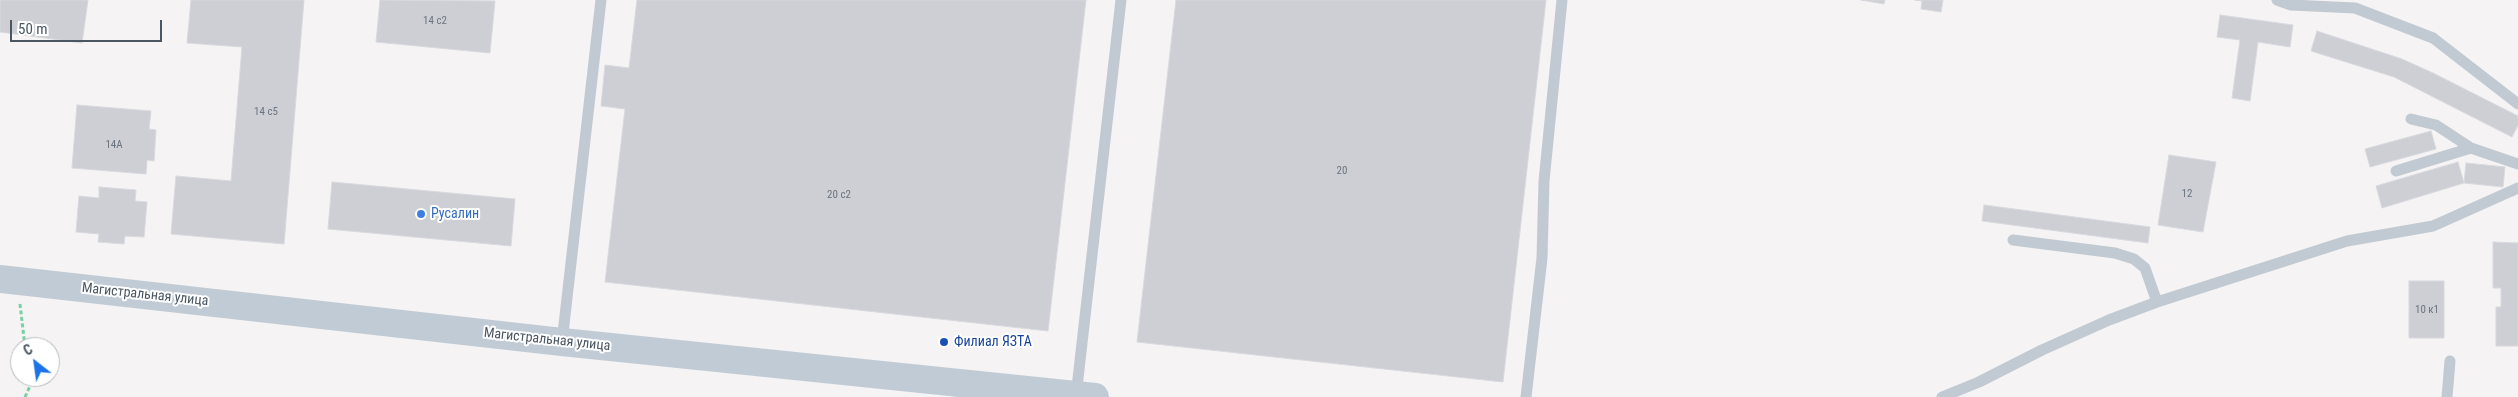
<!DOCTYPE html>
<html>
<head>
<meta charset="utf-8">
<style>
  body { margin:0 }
  #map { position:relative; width:2518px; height:397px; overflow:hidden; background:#f5f3f3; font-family:"Roboto Condensed",sans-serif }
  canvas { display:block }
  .north { position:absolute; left:10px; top:337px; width:50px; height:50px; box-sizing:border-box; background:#fff; border:1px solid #b7bbc0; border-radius:50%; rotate:330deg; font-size:14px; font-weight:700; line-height:20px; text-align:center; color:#4a5661 }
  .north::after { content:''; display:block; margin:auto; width:18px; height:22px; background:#1a73e8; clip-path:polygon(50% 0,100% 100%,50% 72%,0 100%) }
  .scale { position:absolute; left:10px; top:20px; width:152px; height:22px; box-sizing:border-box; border:2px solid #4a5661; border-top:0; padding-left:6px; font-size:15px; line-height:18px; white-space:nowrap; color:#4a5661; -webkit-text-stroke:4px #fff; paint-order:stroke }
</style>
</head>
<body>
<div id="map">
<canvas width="2518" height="397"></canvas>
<div class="north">С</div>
<div class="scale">50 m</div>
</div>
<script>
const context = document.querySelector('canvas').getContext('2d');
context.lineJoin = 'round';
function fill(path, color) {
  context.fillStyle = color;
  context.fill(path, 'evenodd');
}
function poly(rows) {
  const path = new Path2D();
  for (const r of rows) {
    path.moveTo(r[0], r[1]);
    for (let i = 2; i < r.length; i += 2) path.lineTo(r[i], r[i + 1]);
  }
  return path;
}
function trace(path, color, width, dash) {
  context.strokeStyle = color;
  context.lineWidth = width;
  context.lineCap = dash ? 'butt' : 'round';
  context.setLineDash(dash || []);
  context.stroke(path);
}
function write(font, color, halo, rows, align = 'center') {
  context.font = font + ' "Roboto Condensed",sans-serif';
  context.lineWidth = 4;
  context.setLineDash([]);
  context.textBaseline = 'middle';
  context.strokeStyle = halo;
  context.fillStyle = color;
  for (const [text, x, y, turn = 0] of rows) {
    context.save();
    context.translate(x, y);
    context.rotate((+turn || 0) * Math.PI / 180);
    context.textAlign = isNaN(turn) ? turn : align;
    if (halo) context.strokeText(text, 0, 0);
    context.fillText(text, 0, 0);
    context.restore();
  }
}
const building = poly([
  [0,0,88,0,82,43,0,32,0,0],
  [191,0,304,0,284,244,171,234,176,176,231,181,242,47,187,43,191,0],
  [380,0,495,1,490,53,376,42,380,0],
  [637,0,1086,0,1048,331,605,282,625,109,601,106,605,65,629,68,637,0],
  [1176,0,1546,0,1503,382,1137,342,1176,0],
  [1861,0,1885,0,1884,4,1861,0],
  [1915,0,1943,0,1941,12,1921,9,1922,1,1915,0],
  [2220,15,2293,25,2290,47,2258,42,2250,101,2232,98,2240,40,2217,37,2220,15],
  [2317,31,2402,59,2433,73,2518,116,2518,125,2512,137,2394,77,2311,51,2317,31],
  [77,105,151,111,149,129,156,130,154,161,147,160,146,174,72,168,77,105],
  [2431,131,2436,149,2370,167,2365,149,2431,131],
  [2169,155,2216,162,2203,232,2158,225,2169,155],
  [2458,162,2464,183,2382,208,2376,186,2458,162],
  [2466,163,2505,167,2503,187,2464,183,2466,163],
  [332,182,515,199,511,246,328,229,332,182],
  [99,187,136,190,135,201,147,202,144,237,125,236,124,244,98,242,99,234,76,232,79,196,99,198,99,187],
  [1984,205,2150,227,2148,243,1982,221,1984,205],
  [2493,242,2518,243,2518,346,2496,346,2496,307,2501,307,2501,288,2493,288,2493,242],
  [2409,281,2444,281,2444,338,2409,338,2409,281]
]);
fill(building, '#cdcfd5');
trace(building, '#d7d9de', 1);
trace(poly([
  [20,304,25,347],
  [25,397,30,386,29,377]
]), '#7ad0a6', 3, [4, 2.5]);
trace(poly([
  [2277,0,2291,5,2355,8,2433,38,2518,104],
  [2411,119,2436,125,2471,148,2518,164],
  [2396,171,2471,148],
  [2013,240,2115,253,2134,259,2145,268,2157,302],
  [562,342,601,0],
  [1076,396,1121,0],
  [1526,397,1542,258,1544,181,1562,0],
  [1942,397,1979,382,2042,350,2109,320,2157,302,2347,241,2433,226,2518,188],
  [2447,397,2450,361]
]), '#c1cad2', 11);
trace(poly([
  [0,279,562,342,1095,397]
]), '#c1cbd6', 28);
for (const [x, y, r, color] of [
  [421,214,5,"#3f7fe0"],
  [944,342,5,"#1a4fb4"]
]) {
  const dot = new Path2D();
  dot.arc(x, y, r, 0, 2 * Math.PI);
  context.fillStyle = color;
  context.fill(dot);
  trace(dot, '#fff', 2);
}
write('11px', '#6b747e', null, [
  ["14 с2",435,21],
  ["14 с5",266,112],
  ["14А",114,145],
  ["20",1342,171],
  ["12",2187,194],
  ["20 с2",839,195],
  ["10 к1",2427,310]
]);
write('14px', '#366cbe', '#fff', [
  ["Русалин",431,214]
], 'left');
write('14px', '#4a5661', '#fff', [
  ["Магистральная улица",145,295,6],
  ["Магистральная улица",547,340,6]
]);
write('14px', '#164399', '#fff', [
  ["Филиал ЯЗТА",954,342]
], 'left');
</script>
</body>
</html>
